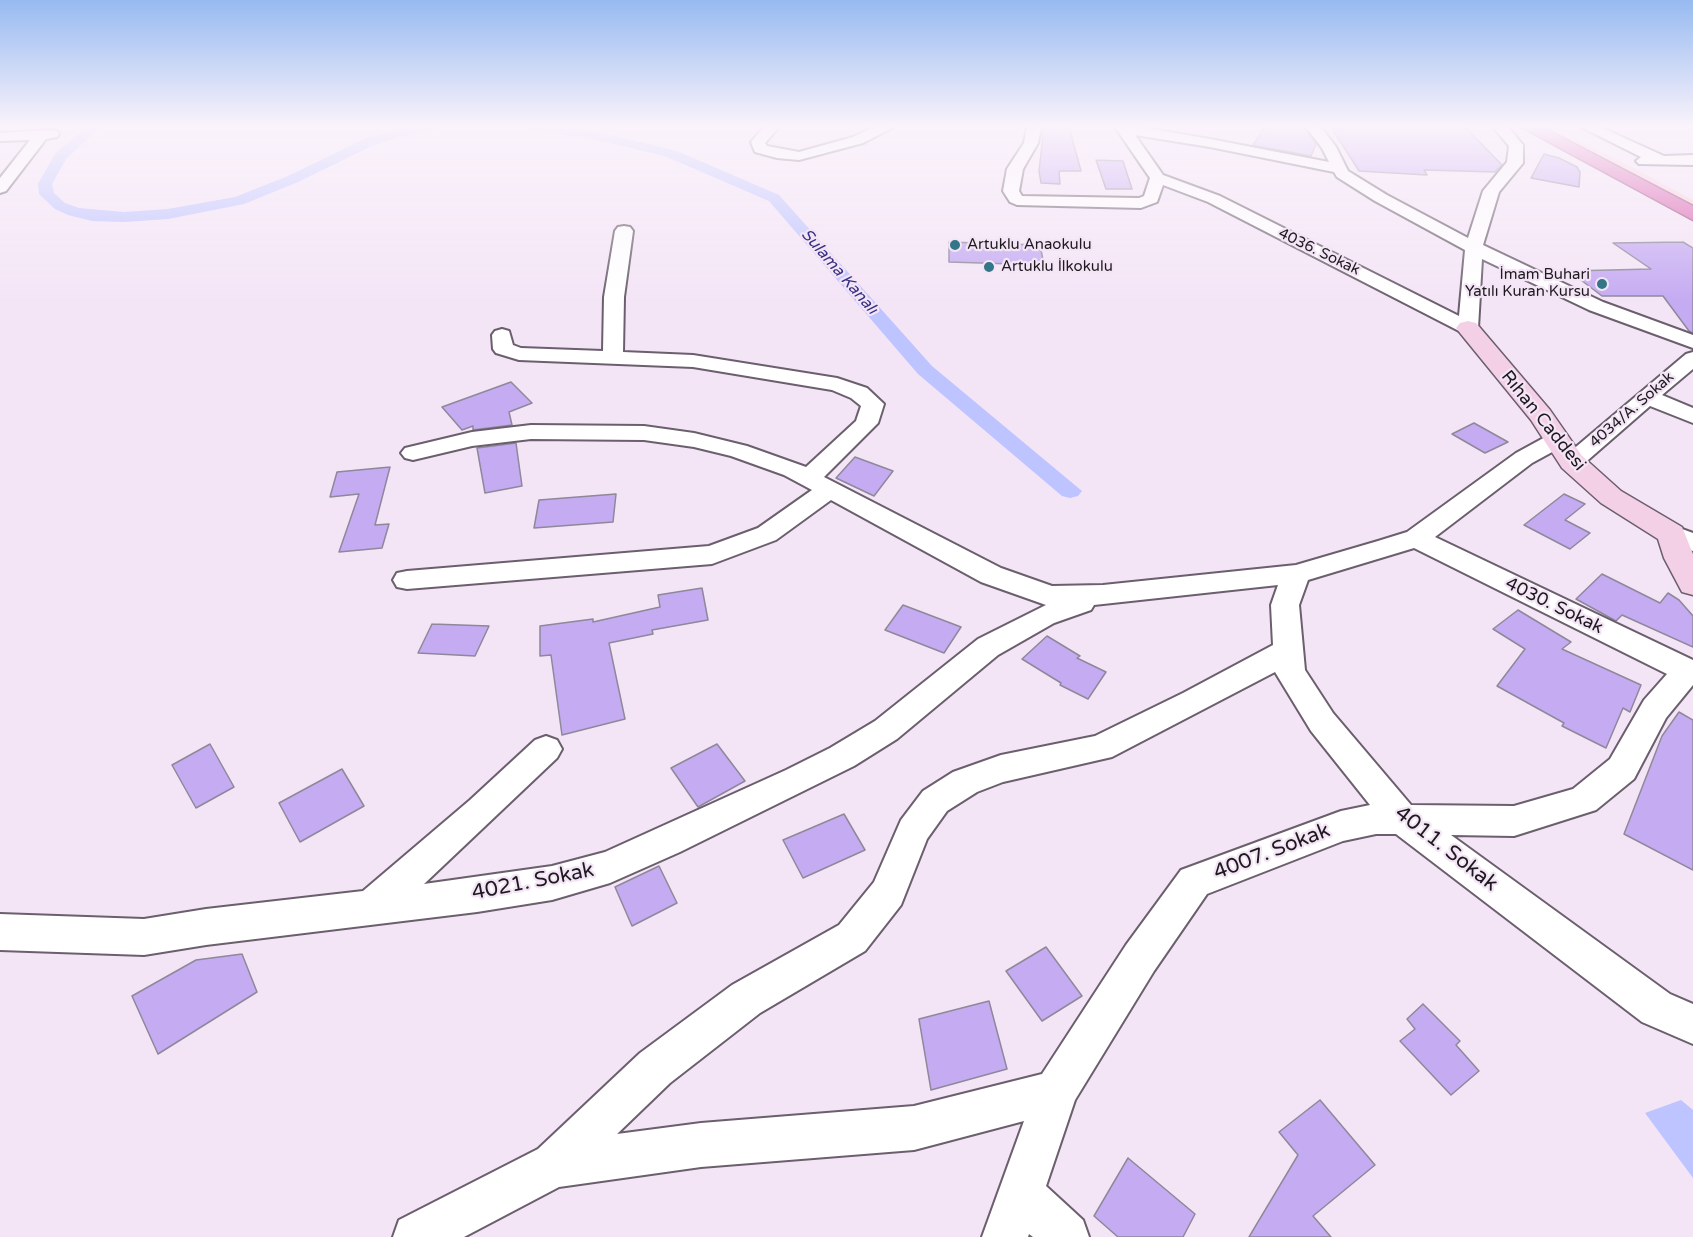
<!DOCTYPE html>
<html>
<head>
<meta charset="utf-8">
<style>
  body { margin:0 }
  canvas { display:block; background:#f4e5f6 }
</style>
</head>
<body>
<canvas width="1693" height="1237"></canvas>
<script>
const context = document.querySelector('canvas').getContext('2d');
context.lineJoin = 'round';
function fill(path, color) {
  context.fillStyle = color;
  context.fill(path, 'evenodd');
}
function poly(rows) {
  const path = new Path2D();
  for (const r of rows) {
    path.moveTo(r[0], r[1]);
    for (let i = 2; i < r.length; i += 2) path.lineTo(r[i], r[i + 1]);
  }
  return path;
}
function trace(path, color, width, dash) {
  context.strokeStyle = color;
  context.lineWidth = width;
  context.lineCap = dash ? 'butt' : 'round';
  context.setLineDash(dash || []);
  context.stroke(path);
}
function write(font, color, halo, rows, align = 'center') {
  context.font = font + ' "Varela Round",sans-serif';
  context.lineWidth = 4.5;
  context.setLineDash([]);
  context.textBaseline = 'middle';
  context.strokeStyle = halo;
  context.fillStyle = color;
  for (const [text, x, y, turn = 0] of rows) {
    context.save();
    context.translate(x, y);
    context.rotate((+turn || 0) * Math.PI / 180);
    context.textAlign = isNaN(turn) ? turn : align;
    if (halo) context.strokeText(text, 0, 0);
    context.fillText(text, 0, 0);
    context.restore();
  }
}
fill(poly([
  [1542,127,1552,127,1633,168,1693,200,1693,204]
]), '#fcd0d9');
fill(poly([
  [1681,1100,1693,1110,1693,1178,1645,1113]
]), '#bec4ff');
fill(poly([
  [86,127,101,127,66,159,52,184,54,193,65,203,79,208,124,212,168,209,235,197,288,176,364,139,407,127,439,127,438,130,400,137,374,145,298,182,244,204,168,219,124,222,92,221,68,215,55,209,39,194,38,184,55,154,86,127],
  [523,127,590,130,677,151,779,195,932,366,1082,491,1078,496,1070,498,1062,496,918,374,769,201,667,157,590,138,529,131,523,127]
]), '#bec4ff');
const building = poly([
  [1044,127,1069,127,1081,171,1059,171,1060,184,1041,183,1039,171,1044,127],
  [1265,127,1304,127,1316,144,1311,156,1253,145,1265,127],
  [1331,127,1465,127,1502,165,1495,172,1424,170,1427,175,1359,171,1331,127],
  [1544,154,1559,158,1577,167,1580,172,1579,187,1531,178,1544,154],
  [1096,160,1123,161,1132,189,1106,189,1096,160],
  [949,242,1040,245,1044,265,949,262,949,242],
  [1683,242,1693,248,1693,333,1689,331,1663,296,1602,296,1569,271,1651,269,1613,243,1683,242],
  [511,382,532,403,509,412,512,425,473,430,473,426,462,430,442,407,511,382],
  [1474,423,1508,442,1485,453,1452,434,1474,423],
  [516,443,522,486,485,493,477,448,516,443],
  [855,457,893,471,874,496,836,478,855,457],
  [390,467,375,525,389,524,382,548,339,552,359,494,330,497,337,472,390,467],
  [616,494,613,522,534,528,539,500,616,494],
  [1564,494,1585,504,1565,520,1590,533,1570,549,1524,525,1564,494],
  [1602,574,1660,603,1668,593,1679,600,1693,616,1693,647,1622,615,1616,621,1576,599,1602,574],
  [702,588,708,620,652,630,653,634,609,643,625,719,562,735,551,655,540,656,540,626,593,619,593,622,660,607,658,595,702,588],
  [903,605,961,627,944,653,885,630,903,605],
  [1518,610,1571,642,1562,649,1641,685,1630,712,1623,708,1606,748,1562,726,1564,723,1497,686,1525,649,1493,629,1518,610],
  [432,624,489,626,475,656,418,653,432,624],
  [1047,636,1080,656,1077,658,1106,672,1088,699,1060,685,1061,683,1022,659,1047,636],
  [1679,712,1693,720,1693,870,1624,834,1662,736,1679,712],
  [210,744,234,787,196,808,172,765,210,744],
  [717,744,745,781,698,807,671,768,717,744],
  [342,769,364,806,300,842,279,803,342,769],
  [844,814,865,850,803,878,783,840,844,814],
  [659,866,677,903,632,926,615,887,659,866],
  [1046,947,1082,996,1042,1021,1006,971,1046,947],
  [242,954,257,992,158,1054,132,996,196,960,242,954],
  [989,1001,1007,1069,931,1090,919,1019,989,1001],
  [1423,1004,1460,1041,1456,1045,1479,1071,1451,1095,1400,1041,1415,1029,1407,1019,1423,1004],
  [1320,1100,1375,1165,1313,1216,1331,1237,1249,1237,1298,1155,1279,1132,1320,1100],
  [1128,1158,1195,1214,1183,1237,1118,1237,1094,1216,1128,1158]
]);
fill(building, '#c5abf2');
trace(building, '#8e889a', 1.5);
const street = poly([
  [764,127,779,127,765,143,767,146,799,152,853,137,874,127,894,127,863,143,799,160,777,158,755,152,751,142,764,127],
  [1027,127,1041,127,1038,143,1023,169,1019,191,1022,196,1139,198,1144,196,1150,178,1115,127,1140,127,1210,139,1329,162,1322,148,1306,127,1321,127,1336,147,1348,171,1387,195,1468,238,1483,191,1507,162,1509,146,1493,127,1508,127,1523,145,1523,163,1499,192,1483,245,1603,302,1693,335,1693,348,1589,310,1482,259,1478,328,1475,332,1461,332,1208,202,1163,185,1157,202,1141,208,1017,205,1010,202,1003,191,1007,169,1024,143,1027,127],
  [1135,135,1210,147,1334,172,1337,177,1375,201,1465,250,1459,316,1220,196,1163,175,1135,135],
  [1581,127,1600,127,1664,156,1693,155,1693,165,1639,164,1636,161,1641,157,1581,127],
  [52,130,57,131,59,134,57,137,46,139,6,191,0,193,0,178,30,140,0,141,0,133,52,130],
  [624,226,630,227,633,231,624,297,623,352,693,355,837,378,867,388,884,404,878,423,824,477,1001,568,1052,586,1103,585,1296,565,1378,541,1407,532,1516,453,1549,435,1557,433,1565,435,1569,440,1565,445,1532,463,1435,537,1693,660,1693,685,1666,718,1634,779,1596,810,1514,836,1451,835,1670,994,1693,1004,1693,1044,1642,1022,1396,834,1376,834,1343,841,1207,894,1154,971,1075,1100,1046,1186,1083,1220,1089,1237,1033,1237,1029,1234,1028,1237,982,1237,1024,1121,914,1150,701,1167,559,1187,464,1237,393,1237,399,1220,538,1149,640,1053,732,985,839,925,874,882,901,820,923,791,953,772,1001,755,1095,736,1183,693,1273,645,1271,605,1278,585,1094,605,1091,610,1054,623,998,655,897,739,854,766,680,852,610,883,552,900,477,912,206,945,144,955,0,950,0,914,144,919,206,909,363,891,470,800,535,740,546,736,557,740,562,749,557,758,424,884,552,866,605,852,786,770,830,748,875,721,978,639,1046,605,981,582,831,500,776,540,712,564,407,589,397,587,393,580,397,573,407,571,709,546,758,528,812,490,784,475,731,456,694,447,644,440,531,439,472,446,413,460,405,458,401,453,405,448,472,432,531,425,644,426,694,433,747,446,806,467,856,421,861,406,851,398,832,390,693,367,519,360,496,353,493,349,492,335,495,331,502,329,509,331,513,345,521,348,603,351,604,297,615,231,618,227,624,226],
  [1414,548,1667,674,1644,700,1610,759,1573,789,1514,806,1411,805,1333,713,1305,670,1299,605,1308,580,1414,548],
  [1275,672,1311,731,1370,805,1341,811,1181,870,1126,945,1042,1074,914,1106,701,1123,617,1134,670,1083,760,1013,865,951,901,905,927,839,947,811,977,792,1003,782,1112,757,1275,672],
  [1693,352,1693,369,1662,395,1693,408,1693,423,1650,406,1580,467,1572,469,1564,467,1560,462,1564,457,1686,354,1693,352],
  [1671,525,1693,533,1693,551,1662,540,1658,534,1662,528,1671,525]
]);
const secondary = poly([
  [1468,321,1476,323,1550,410,1582,456,1621,491,1682,527,1693,554,1693,595,1682,592,1664,558,1658,539,1601,503,1562,468,1531,420,1456,328,1460,323,1468,321]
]);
const highway = poly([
  [1521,127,1542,127,1693,206,1693,220,1521,127]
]);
trace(street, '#6b5f6d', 4);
trace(secondary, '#6b5f6d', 3);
trace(highway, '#98487d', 3);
fill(street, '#fff');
fill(secondary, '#f4d0e7');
fill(highway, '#da61af');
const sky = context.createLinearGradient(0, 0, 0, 301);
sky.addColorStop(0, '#97baf1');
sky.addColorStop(0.42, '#faf3fb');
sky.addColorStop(1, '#faf3fb00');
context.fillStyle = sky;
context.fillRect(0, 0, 1693, 301);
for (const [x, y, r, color] of [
  [955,245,6,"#337687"],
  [989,267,6,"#337687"],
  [1602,284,6,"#337687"]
]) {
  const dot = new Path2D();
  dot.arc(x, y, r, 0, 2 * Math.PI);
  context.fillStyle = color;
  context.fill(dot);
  trace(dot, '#f4e5f6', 2);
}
write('15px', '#1e191f', '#f4e5f6', [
  ["Artuklu Anaokulu",967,245],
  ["Artuklu İlkokulu",1001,267],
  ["İmam Buhari",1590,275,"right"],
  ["Yatılı Kuran Kursu",1590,292,"right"]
], 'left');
write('15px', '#1e191f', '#f4e5f6', [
  ["4036. Sokak",1319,252,26],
  ["4034/A. Sokak",1632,410,-41]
]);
write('italic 16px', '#353082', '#f4e5f6', [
  ["Sulama Kanalı",839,272,49]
]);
write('18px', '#1e191f', '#f4e5f6', [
  ["Rıhan Caddesi",1543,421,51],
  ["4030. Sokak",1554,606,26]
]);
write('21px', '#1e191f', '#f4e5f6', [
  ["4011. Sokak",1446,849,38],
  ["4007. Sokak",1272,852,-21],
  ["4021. Sokak",533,882,-11]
]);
</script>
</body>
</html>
